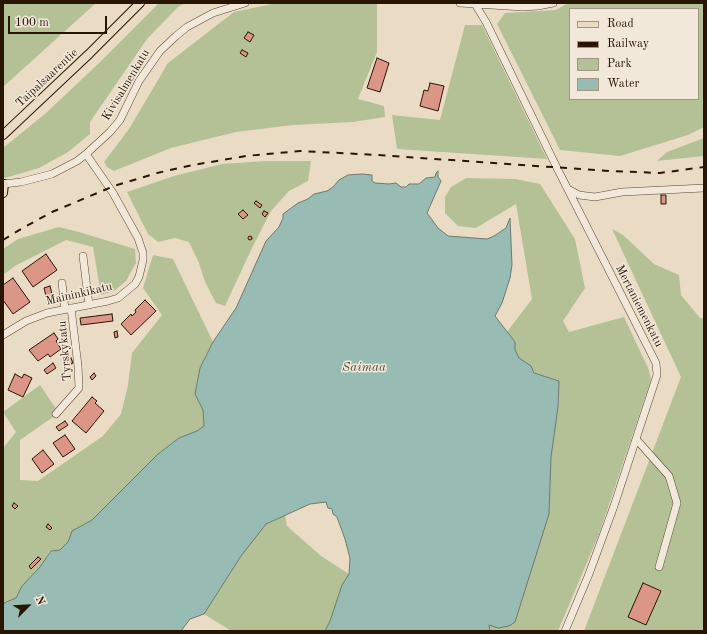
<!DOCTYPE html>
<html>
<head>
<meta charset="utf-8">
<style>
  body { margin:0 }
  #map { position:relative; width:707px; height:634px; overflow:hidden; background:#eadcc4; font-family:"Old Standard TT",serif }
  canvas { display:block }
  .frame { position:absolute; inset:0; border:4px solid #291503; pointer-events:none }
  .legend { position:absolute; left:569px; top:8px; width:130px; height:92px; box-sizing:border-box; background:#f1e8d9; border:1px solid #a19483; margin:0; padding:5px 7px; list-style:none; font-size:12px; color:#291503 }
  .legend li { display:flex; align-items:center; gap:8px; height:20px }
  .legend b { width:20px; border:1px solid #a19483 }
  .north { position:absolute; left:8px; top:586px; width:40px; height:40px; -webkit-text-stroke:3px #f1e8d9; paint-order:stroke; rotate:66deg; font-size:11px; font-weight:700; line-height:16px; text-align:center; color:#291503 }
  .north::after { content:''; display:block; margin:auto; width:14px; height:18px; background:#291503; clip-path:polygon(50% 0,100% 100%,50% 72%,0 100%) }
  .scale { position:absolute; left:8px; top:16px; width:99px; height:18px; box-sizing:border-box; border:2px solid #291503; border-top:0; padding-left:5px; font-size:12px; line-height:14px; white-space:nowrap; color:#291503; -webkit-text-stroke:3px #f1e8d9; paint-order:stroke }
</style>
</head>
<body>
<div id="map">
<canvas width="707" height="634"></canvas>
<div class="frame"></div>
<ul class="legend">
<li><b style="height:5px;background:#eadcc4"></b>Road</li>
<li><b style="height:5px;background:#291503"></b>Railway</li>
<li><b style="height:11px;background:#b4c196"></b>Park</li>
<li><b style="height:11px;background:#98bcb3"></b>Water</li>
</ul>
<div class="north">N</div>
<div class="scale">100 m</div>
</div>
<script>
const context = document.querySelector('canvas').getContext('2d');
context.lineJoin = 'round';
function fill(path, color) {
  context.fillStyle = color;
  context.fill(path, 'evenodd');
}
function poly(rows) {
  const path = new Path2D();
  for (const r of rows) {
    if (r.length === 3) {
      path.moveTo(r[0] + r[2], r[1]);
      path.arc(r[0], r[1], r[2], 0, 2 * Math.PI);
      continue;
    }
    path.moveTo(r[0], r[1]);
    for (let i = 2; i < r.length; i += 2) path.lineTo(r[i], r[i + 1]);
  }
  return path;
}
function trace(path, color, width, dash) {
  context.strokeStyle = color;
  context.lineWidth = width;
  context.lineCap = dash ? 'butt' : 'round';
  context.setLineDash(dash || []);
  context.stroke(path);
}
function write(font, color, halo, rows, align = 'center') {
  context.font = font + ' "Old Standard TT",serif';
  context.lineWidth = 3;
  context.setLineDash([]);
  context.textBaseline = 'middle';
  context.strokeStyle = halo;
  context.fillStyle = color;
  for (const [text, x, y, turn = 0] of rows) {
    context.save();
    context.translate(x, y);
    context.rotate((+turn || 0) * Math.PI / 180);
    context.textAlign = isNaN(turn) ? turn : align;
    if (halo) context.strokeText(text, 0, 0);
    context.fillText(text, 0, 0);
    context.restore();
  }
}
fill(poly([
  [3,3,96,3,3,87],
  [159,3,185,3,178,7,147,39,90,122,90,134,68,152,39,168,5,178,3,177,3,148,46,113,97,65],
  [277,3,377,3,377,52,358,99,384,106,385,117,353,122,293,125,236,132,171,148,114,171,107,167,104,162,129,129,168,63,234,12],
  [568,3,704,3,704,127,688,135,620,156,560,150,497,24,505,13,556,10],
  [570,9,698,9,698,99,570,99],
  [465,25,482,25,547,159,397,149,392,115,440,120],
  [704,138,704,156,657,161,667,152],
  [266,161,311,161,308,181,289,191,271,211,252,248,225,306,216,303,205,282,199,263,189,242,175,238,158,242,148,234,127,192,174,176,222,164],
  [466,178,515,179,540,184,575,239,585,288,563,321,569,332,624,317,649,370,651,380,599,534,558,631,490,631,489,625,515,621,523,598,551,457,558,407,559,381,534,373,531,366,519,358,515,350,515,342,507,332,532,299,516,204,476,228,458,226,445,213,445,197,451,187],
  [59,227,79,232,135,249,136,263,126,281,114,291,101,295,93,247,66,240,15,266,3,275,3,249,18,239],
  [612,229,623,235,654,264,679,275,681,295,700,318,704,318,704,631,584,631,681,377],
  [153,255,173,259,213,342,200,368,195,394,203,410,204,426,197,431,179,438,158,454,92,520,72,531,68,542,60,550,50,551,40,567,22,586,16,598,4,603,3,608,3,448,16,432,3,412,40,385,59,413,20,440,20,480,38,481,103,436,121,414,128,385,132,353,162,315,143,288],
  [285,515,287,526,321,556,349,574,342,585,330,621,325,631,231,631,204,614,241,556,266,524]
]), '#b4c196');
const water = poly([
  [438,171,438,177,441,181,427,213,438,228,448,236,487,239,494,236,506,228,510,218,512,265,510,278,502,303,495,316,515,342,515,350,519,358,531,366,534,373,559,381,558,407,551,457,549,514,515,622,509,626,498,628,489,625,490,631,325,631,330,621,342,585,349,574,350,558,345,539,337,517,333,514,332,509,328,508,326,502,310,504,266,524,241,556,204,614,190,619,181,631,3,631,3,608,4,603,16,598,22,586,40,567,51,551,60,550,68,542,72,531,92,520,158,454,179,438,197,431,204,426,203,410,195,394,200,368,213,342,236,308,266,241,279,227,283,218,283,214,298,203,308,199,314,194,327,191,333,187,339,180,348,175,362,174,372,175,372,181,375,183,389,184,396,183,401,187,406,187,409,184,419,184,426,178,435,177,436,173,438,171]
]);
fill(water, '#98bcb3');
trace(water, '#6c796d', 1);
const building = poly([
  [248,32,254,35,250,42,244,38,248,32],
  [242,50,248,53,246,57,240,53,242,50],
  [377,58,389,63,380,92,367,88,377,58],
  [430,83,444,86,438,111,420,106,424,90,428,91,430,83],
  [661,195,666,195,666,204,661,204,661,195],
  [256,201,262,205,260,208,254,203,256,201],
  [243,210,248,215,243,219,238,214,243,210],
  [264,211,268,213,265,217,262,214,264,211],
  [250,238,2],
  [46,254,57,270,33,287,22,271,46,254],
  [13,278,30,302,13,314,3,300,3,285,13,278],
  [50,286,53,298,47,300,44,288,50,286],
  [145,300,156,311,131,335,121,324,131,314,132,316,136,312,135,310,145,300],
  [112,314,113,321,81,325,80,318,112,314],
  [117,331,118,337,115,338,114,332,117,331],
  [54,333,58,339,56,341,61,349,50,357,48,354,38,361,29,350,54,333],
  [71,358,73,363,69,365,67,361,71,358],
  [53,363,56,368,47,374,44,370,53,363],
  [94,373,96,376,92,380,90,377,94,373],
  [15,374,22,378,24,374,32,378,23,397,8,390,15,374],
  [92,397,97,401,95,403,104,411,86,433,72,421,92,397],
  [65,421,68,425,59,431,56,427,65,421],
  [65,435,75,449,63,457,53,443,65,435],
  [43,450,54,464,42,473,32,459,43,450],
  [14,503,18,506,15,509,12,506,14,503],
  [48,524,52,528,50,530,46,527,48,524],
  [38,557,41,559,31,569,29,566,38,557],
  [643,583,661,591,646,625,628,617,643,583]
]);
fill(building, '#dc9688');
trace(building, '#291503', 1);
const minor = poly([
  [460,3,523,7,538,6,553,3],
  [475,4,486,22,557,168,656,363,657,375,614,506,589,574,565,631],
  [3,184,21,182,52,174,77,161,86,154,110,132,120,120,139,81,160,51,176,36,187,27,213,13,245,3],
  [568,189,579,195,595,197,622,192,704,188],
  [83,256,89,305],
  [62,283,65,309],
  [3,335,26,321,47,313,108,301,118,298,135,284,139,277,143,260,143,253,138,238,113,193,86,154],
  [56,414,79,388,78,366,71,308],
  [636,439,669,476,677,503,659,567]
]);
const major = poly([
  [3,135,89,54,140,3],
  [3,193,4,184]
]);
trace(minor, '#594733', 8);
trace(major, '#291503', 10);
trace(minor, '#f1e8d9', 7);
trace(major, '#eadcc4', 8);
trace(poly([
  [3,240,21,229,52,212,114,186,157,173,193,165,246,156,300,151,378,155,609,171,660,173,704,167]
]), '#291503', 2, [7, 7]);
write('12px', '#291503', '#f1e8d9', [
  ["Taipalsaarentie",47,78,-43],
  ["Kivisalmenkatu",126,85,-59],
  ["Maininkikatu",79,294,-13],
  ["Mertaniemenkatu",639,306,63],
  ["Tyrskykatu",65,351,-95]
]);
write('italic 13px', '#504f41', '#f1e8d9', [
  ["Saimaa",364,368]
]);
</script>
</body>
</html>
